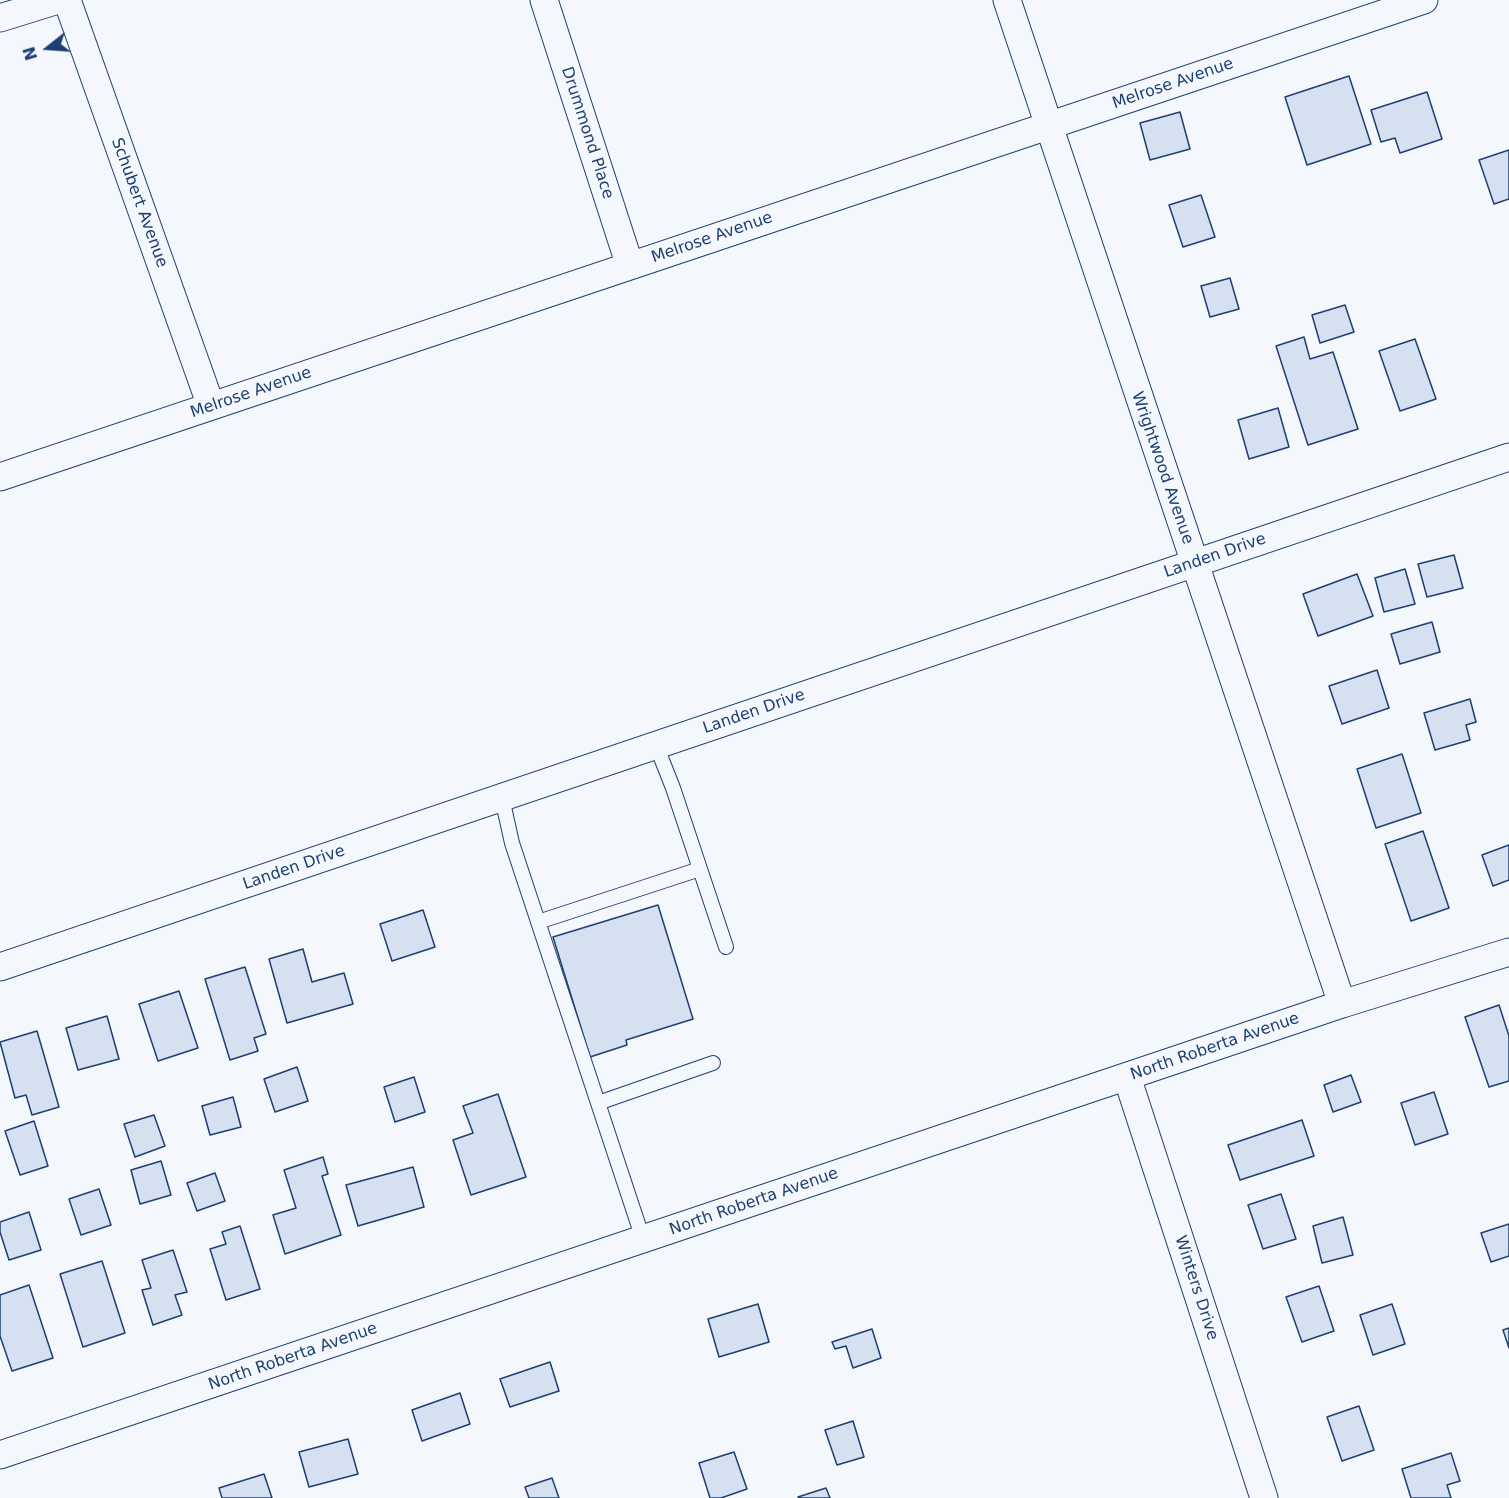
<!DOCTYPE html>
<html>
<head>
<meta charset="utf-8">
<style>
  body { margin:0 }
  #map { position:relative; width:1509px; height:1498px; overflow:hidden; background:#f4f7fb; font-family:"DejaVu Sans",sans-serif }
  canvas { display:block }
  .north { position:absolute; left:18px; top:18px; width:60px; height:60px; -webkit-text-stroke:4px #f4f7fb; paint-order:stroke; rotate:253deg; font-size:16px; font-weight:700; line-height:24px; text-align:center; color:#1d3f73 }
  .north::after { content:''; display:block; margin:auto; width:21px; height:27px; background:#1d3f73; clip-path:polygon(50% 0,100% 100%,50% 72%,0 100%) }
</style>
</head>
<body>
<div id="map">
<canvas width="1509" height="1498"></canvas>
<div class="north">N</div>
</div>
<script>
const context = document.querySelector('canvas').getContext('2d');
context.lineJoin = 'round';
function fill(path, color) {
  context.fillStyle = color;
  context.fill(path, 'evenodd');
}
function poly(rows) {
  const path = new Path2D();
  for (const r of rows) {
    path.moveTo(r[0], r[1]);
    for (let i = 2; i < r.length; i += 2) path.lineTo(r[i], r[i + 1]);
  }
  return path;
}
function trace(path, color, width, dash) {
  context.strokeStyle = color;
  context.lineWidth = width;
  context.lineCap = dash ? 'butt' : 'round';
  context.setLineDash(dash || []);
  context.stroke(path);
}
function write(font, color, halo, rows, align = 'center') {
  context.font = font + ' "DejaVu Sans",sans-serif';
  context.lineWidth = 4.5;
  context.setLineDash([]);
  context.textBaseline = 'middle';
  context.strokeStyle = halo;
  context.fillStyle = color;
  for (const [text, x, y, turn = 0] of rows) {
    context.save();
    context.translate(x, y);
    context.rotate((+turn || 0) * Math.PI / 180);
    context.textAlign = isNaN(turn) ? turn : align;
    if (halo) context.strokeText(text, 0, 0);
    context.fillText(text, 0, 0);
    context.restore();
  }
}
const building = poly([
  [1349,76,1371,144,1307,165,1285,97,1349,76],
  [1427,92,1442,139,1400,153,1395,138,1381,142,1371,110,1427,92],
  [1180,112,1190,149,1150,160,1140,123,1180,112],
  [1509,150,1509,199,1494,204,1479,160,1509,150],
  [1201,195,1215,237,1183,247,1169,205,1201,195],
  [1230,278,1239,309,1210,317,1201,286,1230,278],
  [1345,305,1354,332,1320,343,1312,315,1345,305],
  [1304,337,1310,359,1333,352,1358,429,1308,445,1276,346,1304,337],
  [1415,339,1436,399,1400,411,1379,351,1415,339],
  [1278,408,1289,447,1249,459,1238,420,1278,408],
  [1454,555,1463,588,1427,597,1418,564,1454,555],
  [1405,569,1415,604,1384,612,1375,578,1405,569],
  [1357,574,1373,616,1318,636,1303,594,1357,574],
  [1432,622,1440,652,1400,664,1391,634,1432,622],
  [1377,670,1389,708,1342,724,1329,686,1377,670],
  [1470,699,1476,722,1466,725,1470,740,1435,750,1424,713,1470,699],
  [1402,754,1421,813,1376,828,1357,769,1402,754],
  [1423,831,1449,908,1411,921,1385,844,1423,831],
  [1509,845,1509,880,1493,886,1482,855,1509,845],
  [658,905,693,1019,626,1040,627,1045,590,1057,553,937,658,905],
  [423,910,435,947,392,961,380,924,423,910],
  [303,949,312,982,344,973,353,1004,287,1023,269,959,303,949],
  [245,967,266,1034,254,1038,258,1051,230,1060,205,979,245,967],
  [179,991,198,1048,158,1061,139,1004,179,991],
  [1499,1005,1509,1036,1509,1081,1489,1087,1465,1017,1499,1005],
  [107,1016,119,1059,78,1070,66,1028,107,1016],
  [37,1031,59,1107,32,1115,26,1095,15,1098,0,1042,37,1031],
  [297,1067,308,1101,275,1112,264,1079,297,1067],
  [1351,1075,1361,1102,1333,1112,1324,1085,1351,1075],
  [414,1077,425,1112,395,1122,384,1087,414,1077],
  [1434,1092,1448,1134,1415,1145,1401,1103,1434,1092],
  [498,1094,526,1177,471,1195,453,1140,473,1133,463,1106,498,1094],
  [233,1097,241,1127,210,1135,202,1106,233,1097],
  [154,1115,165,1146,135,1157,124,1124,154,1115],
  [1302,1120,1314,1156,1240,1180,1228,1145,1302,1120],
  [34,1121,48,1166,20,1175,5,1131,34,1121],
  [323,1157,328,1174,322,1176,341,1235,285,1254,273,1215,296,1208,284,1170,323,1157],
  [161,1161,171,1195,140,1204,131,1170,161,1161],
  [413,1167,424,1207,358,1226,346,1185,413,1167],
  [215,1173,225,1201,197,1211,187,1183,215,1173],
  [99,1189,111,1225,81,1235,69,1199,99,1189],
  [1281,1194,1296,1239,1263,1249,1248,1205,1281,1194],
  [29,1212,41,1250,9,1260,0,1232,0,1222,29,1212],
  [1343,1217,1353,1255,1322,1263,1313,1226,1343,1217],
  [1509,1224,1509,1256,1491,1262,1481,1233,1509,1224],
  [240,1226,260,1289,226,1300,210,1249,226,1244,222,1232,240,1226],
  [173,1250,187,1292,175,1295,182,1315,153,1325,142,1290,151,1288,142,1260,173,1250],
  [102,1261,125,1333,83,1347,60,1274,102,1261],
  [29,1285,53,1358,12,1371,0,1336,0,1295,29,1285],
  [1319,1286,1334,1331,1302,1342,1286,1297,1319,1286],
  [758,1304,769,1342,719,1357,708,1319,758,1304],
  [1392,1304,1405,1344,1373,1355,1360,1315,1392,1304],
  [1509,1328,1509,1348,1503,1330,1509,1328],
  [872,1329,881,1358,853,1368,846,1346,835,1349,832,1342,872,1329],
  [550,1362,559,1391,510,1407,500,1379,550,1362],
  [460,1393,470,1424,422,1441,412,1410,460,1393],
  [1359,1406,1374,1450,1342,1461,1327,1417,1359,1406],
  [853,1421,864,1457,837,1465,825,1430,853,1421],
  [348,1439,358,1474,309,1487,299,1452,348,1439],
  [734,1452,747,1489,721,1498,710,1498,699,1463,734,1452],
  [1451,1453,1460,1481,1447,1485,1451,1498,1411,1498,1402,1469,1451,1453],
  [264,1474,272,1498,222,1498,219,1488,264,1474],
  [552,1478,559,1498,529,1498,525,1487,552,1478],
  [826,1488,830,1498,799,1498,798,1497,826,1488]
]);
fill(building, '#d5e0f0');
trace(building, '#1d3f73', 1.5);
const lane = poly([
  [656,745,673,788,726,947],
  [502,798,512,843,643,1239],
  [538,922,700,869],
  [598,1103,713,1063]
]);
const street = poly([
  [67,0,211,406],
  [544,0,630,266],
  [1007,0,1342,1004],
  [0,18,58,0],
  [0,477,1424,0],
  [0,967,1509,457],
  [1127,1077,1264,1498],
  [0,1455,1342,1004,1509,952]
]);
trace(lane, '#1d3f73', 16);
trace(street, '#1d3f73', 29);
trace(lane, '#f4f7fb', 14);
trace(street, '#f4f7fb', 27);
write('16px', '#1d3f73', '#f4f7fb', [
  ["Melrose Avenue",1173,84,-19],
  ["Drummond Place",587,133,72],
  ["Schubert Avenue",139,203,70],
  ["Melrose Avenue",712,238,-19],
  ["Melrose Avenue",251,393,-19],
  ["Wrightwood Avenue",1162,468,71],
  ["Landen Drive",1215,556,-19],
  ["Landen Drive",754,712,-19],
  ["Landen Drive",294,868,-19],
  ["North Roberta Avenue",1215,1047,-19],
  ["North Roberta Avenue",754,1202,-19],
  ["Winters Drive",1196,1288,72],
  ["North Roberta Avenue",293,1357,-19]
]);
</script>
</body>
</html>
